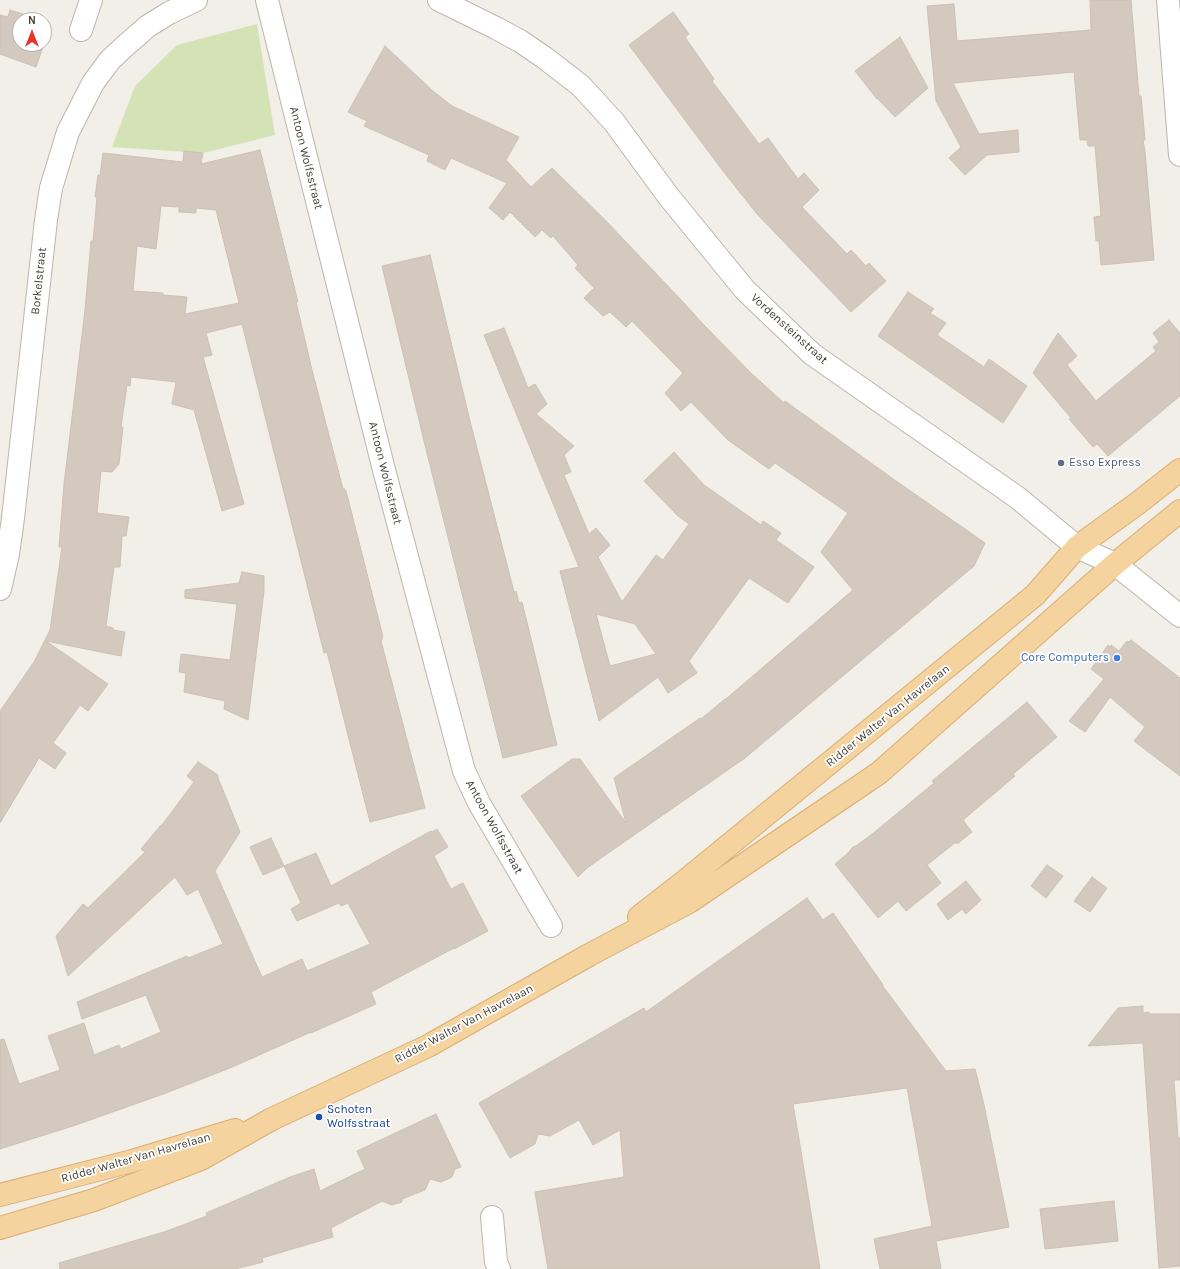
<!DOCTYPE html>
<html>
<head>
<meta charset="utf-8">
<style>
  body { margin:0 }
  #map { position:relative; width:1180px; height:1269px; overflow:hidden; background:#f2eee8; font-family:Karla,sans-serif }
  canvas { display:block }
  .north { position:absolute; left:12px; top:12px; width:40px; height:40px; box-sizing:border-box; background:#fff; border:1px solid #b5b2af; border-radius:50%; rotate:0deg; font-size:11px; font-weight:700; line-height:16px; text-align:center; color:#453e37 }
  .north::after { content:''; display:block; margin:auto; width:14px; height:18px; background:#e6342c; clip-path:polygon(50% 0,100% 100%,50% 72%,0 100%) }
</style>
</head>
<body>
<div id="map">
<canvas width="1180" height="1269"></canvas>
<div class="north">N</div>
</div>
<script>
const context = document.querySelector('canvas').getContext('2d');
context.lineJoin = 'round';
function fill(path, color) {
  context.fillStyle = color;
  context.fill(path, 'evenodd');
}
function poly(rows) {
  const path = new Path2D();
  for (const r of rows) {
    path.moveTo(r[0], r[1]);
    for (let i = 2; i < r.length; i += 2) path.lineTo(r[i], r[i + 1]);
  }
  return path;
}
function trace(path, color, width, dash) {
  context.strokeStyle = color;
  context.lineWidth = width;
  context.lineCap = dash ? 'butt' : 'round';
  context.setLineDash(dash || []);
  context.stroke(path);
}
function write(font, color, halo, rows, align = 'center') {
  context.font = font + ' Karla,sans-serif';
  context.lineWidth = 3.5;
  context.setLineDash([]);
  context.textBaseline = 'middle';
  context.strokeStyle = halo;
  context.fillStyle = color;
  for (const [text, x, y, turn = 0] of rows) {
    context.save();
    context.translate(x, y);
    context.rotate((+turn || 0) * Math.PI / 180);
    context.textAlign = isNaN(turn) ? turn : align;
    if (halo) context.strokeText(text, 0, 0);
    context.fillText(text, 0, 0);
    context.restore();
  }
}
fill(poly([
  [257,24,275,135,203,153,112,147,135,86,177,45]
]), '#d3e3b5');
const building = poly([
  [1090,0,1131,0,1139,96,1141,96,1145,140,1143,140,1145,151,1154,260,1101,265,1099,241,1096,241,1094,217,1101,216,1095,146,1088,146,1087,140,1080,140,1074,72,953,83,979,134,1018,130,1019,152,987,155,965,175,949,158,961,147,936,101,927,6,954,4,957,41,1091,30,1090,0],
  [10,10,42,20,20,20,20,44,44,44,36,67,0,54,0,15,8,17,10,10],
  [673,12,689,34,685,37,714,79,712,81,759,144,768,138,798,179,804,173,819,190,802,207,847,254,851,250,866,266,869,263,886,281,851,312,757,214,723,171,629,45,673,12],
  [900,37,928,88,895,117,878,99,877,99,855,71,900,37],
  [385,46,433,91,452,106,519,137,506,160,531,187,552,168,606,221,684,303,702,323,752,374,784,403,785,401,889,476,985,543,974,566,745,758,601,858,586,869,578,877,521,796,572,759,580,759,626,823,614,778,700,718,701,719,725,699,726,699,853,590,821,552,848,513,775,463,769,469,728,440,691,402,681,411,665,393,683,373,632,321,626,327,610,312,603,316,584,298,594,288,575,268,578,265,553,236,551,238,542,230,535,237,510,212,503,220,489,208,507,183,451,158,445,170,427,161,429,155,364,126,367,121,348,112,385,46],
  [260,150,298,302,296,302,312,370,343,489,344,488,345,491,346,491,359,542,383,637,382,638,382,640,381,641,425,808,370,822,327,652,324,653,242,324,206,333,212,355,203,357,244,504,222,511,194,410,172,404,176,382,131,377,130,386,127,385,121,427,123,427,119,464,112,472,101,471,97,513,129,517,126,536,122,536,120,567,114,567,106,626,113,628,113,630,125,632,121,656,46,641,108,684,88,711,80,705,53,743,66,753,55,769,39,758,0,823,0,711,34,662,50,630,62,547,59,547,64,484,85,310,91,241,93,241,97,197,95,197,98,175,100,175,103,153,183,162,184,151,203,153,201,164,260,150],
  [161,206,179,207,179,212,196,213,196,208,216,210,239,303,185,314,187,297,163,295,163,293,133,291,137,246,156,249,161,206],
  [430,255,471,425,514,592,516,591,519,603,522,602,557,745,503,758,423,437,382,266,430,255],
  [908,292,934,309,930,313,946,323,937,335,984,367,989,359,1027,386,1003,423,878,336,908,292],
  [1169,320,1180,333,1180,396,1108,456,1097,444,1093,447,1069,419,1071,418,1033,373,1058,333,1077,356,1067,365,1096,401,1156,351,1153,347,1159,342,1153,333,1169,320],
  [504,328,528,388,535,384,547,404,536,414,574,446,564,455,571,472,564,475,589,534,596,528,610,545,598,557,622,602,656,555,663,560,689,524,678,516,644,481,674,452,704,485,761,525,763,521,781,533,776,540,814,567,788,603,749,578,689,661,697,673,668,693,658,677,599,721,560,571,579,567,484,335,504,328],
  [596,614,635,624,656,654,610,666,596,614],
  [242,572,264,576,264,591,248,720,224,709,225,701,184,692,186,673,179,672,181,654,230,660,237,604,185,598,185,590,239,583,242,572],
  [1131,640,1180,678,1180,776,1134,741,1145,727,1110,697,1085,732,1069,721,1104,679,1091,669,1108,645,1110,647,1111,645,1119,651,1127,641,1129,642,1131,640],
  [1027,702,1057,737,1013,774,1015,776,963,820,972,832,957,844,956,842,927,865,941,883,906,911,898,901,878,918,835,864,847,854,853,847,856,846,876,831,934,783,932,781,1027,702],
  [198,762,218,775,218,778,240,832,215,871,262,977,302,959,307,971,370,944,348,903,341,906,339,903,297,921,291,909,301,903,284,866,316,853,331,886,431,831,432,832,437,829,448,847,434,856,451,889,463,883,488,931,454,949,454,948,371,992,376,1004,311,1033,311,1032,230,1068,166,1093,76,1125,0,1149,0,1040,4,1039,19,1084,60,1070,48,1036,84,1023,94,1055,119,1045,121,1049,161,1032,146,995,82,1019,77,1002,187,956,188,958,223,944,198,889,187,895,175,877,68,976,56,936,83,904,88,908,145,852,141,849,161,825,162,825,194,782,187,776,198,762],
  [271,838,284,866,263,875,250,847,271,838],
  [1047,865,1063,876,1046,898,1031,886,1047,865],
  [1092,877,1107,888,1090,912,1074,901,1092,877],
  [966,881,981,900,966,914,962,909,948,920,937,904,966,881],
  [807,898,823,920,833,913,883,985,882,985,946,1071,975,1069,984,1105,1009,1227,936,1241,941,1269,880,1269,874,1239,932,1226,907,1088,793,1104,800,1145,820,1269,548,1269,535,1192,624,1177,620,1130,593,1145,579,1120,550,1136,538,1134,535,1144,510,1158,479,1103,644,1008,646,1012,807,898],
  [1143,1006,1143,1013,1149,1012,1149,1014,1180,1014,1180,1080,1174,1080,1178,1138,1180,1138,1180,1266,1159,1268,1143,1043,1088,1046,1118,1008,1143,1006],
  [436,1114,461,1167,455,1169,452,1177,441,1182,430,1179,425,1190,402,1199,402,1202,392,1205,382,1201,331,1228,333,1237,262,1258,263,1262,235,1269,60,1269,59,1263,164,1232,207,1216,206,1213,290,1177,314,1169,320,1191,365,1169,357,1151,436,1114],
  [1114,1201,1118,1241,1045,1249,1040,1209,1114,1201]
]);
fill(building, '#d3c9bf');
trace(building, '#cdc0b2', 1);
const minor = poly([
  [267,0,384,470,464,771,479,803,551,926],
  [439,0,496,28,520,41,545,58,581,86,614,122,669,197,745,290,812,354,1018,498,1077,547,1115,564,1180,616],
  [1168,0,1180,155],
  [81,30,91,0],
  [0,589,8,554,13,518,46,220,51,188,68,132,93,83,110,60,125,46,148,26,169,13,196,0],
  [492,1217,496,1262,499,1269]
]);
const major = poly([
  [639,917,685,881,1035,595,1077,547,1138,503,1180,470],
  [0,1195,132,1161,235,1130],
  [0,1228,94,1200,201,1159,272,1119,428,1046,589,955,689,902,879,773,1115,564,1180,511]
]);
trace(minor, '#bdb5ac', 24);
trace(major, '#d9ae70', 24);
trace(minor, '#fff', 22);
trace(major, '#f5d39f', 22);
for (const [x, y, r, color] of [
  [1061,463,4,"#5c6f8a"],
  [1117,658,4,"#3f7fe0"],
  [319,1117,4,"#1a4fb4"]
]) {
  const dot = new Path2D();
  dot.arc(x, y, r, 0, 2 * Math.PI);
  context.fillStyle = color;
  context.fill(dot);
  trace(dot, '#fff', 1.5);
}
write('12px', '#453e37', '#fff', [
  ["Antoon Wolfsstraat",306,158,76],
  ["Borkelstraat",39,281,-84],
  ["Vordensteinstraat",789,329,42],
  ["Antoon Wolfsstraat",385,473,76],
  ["Ridder Walter Van Havrelaan",888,716,-39],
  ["Antoon Wolfsstraat",494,827,61],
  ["Ridder Walter Van Havrelaan",464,1024,-28],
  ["Ridder Walter Van Havrelaan",136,1158,-16]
]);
write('12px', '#4e5e75', '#fff', [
  ["Esso Express",1069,463]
], 'left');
write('12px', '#366cbe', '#fff', [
  ["Core Computers",1109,658]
], 'right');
write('12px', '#164399', '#fff', [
  ["Schoten",327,1110],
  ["Wolfsstraat",327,1124]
], 'left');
</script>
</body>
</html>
